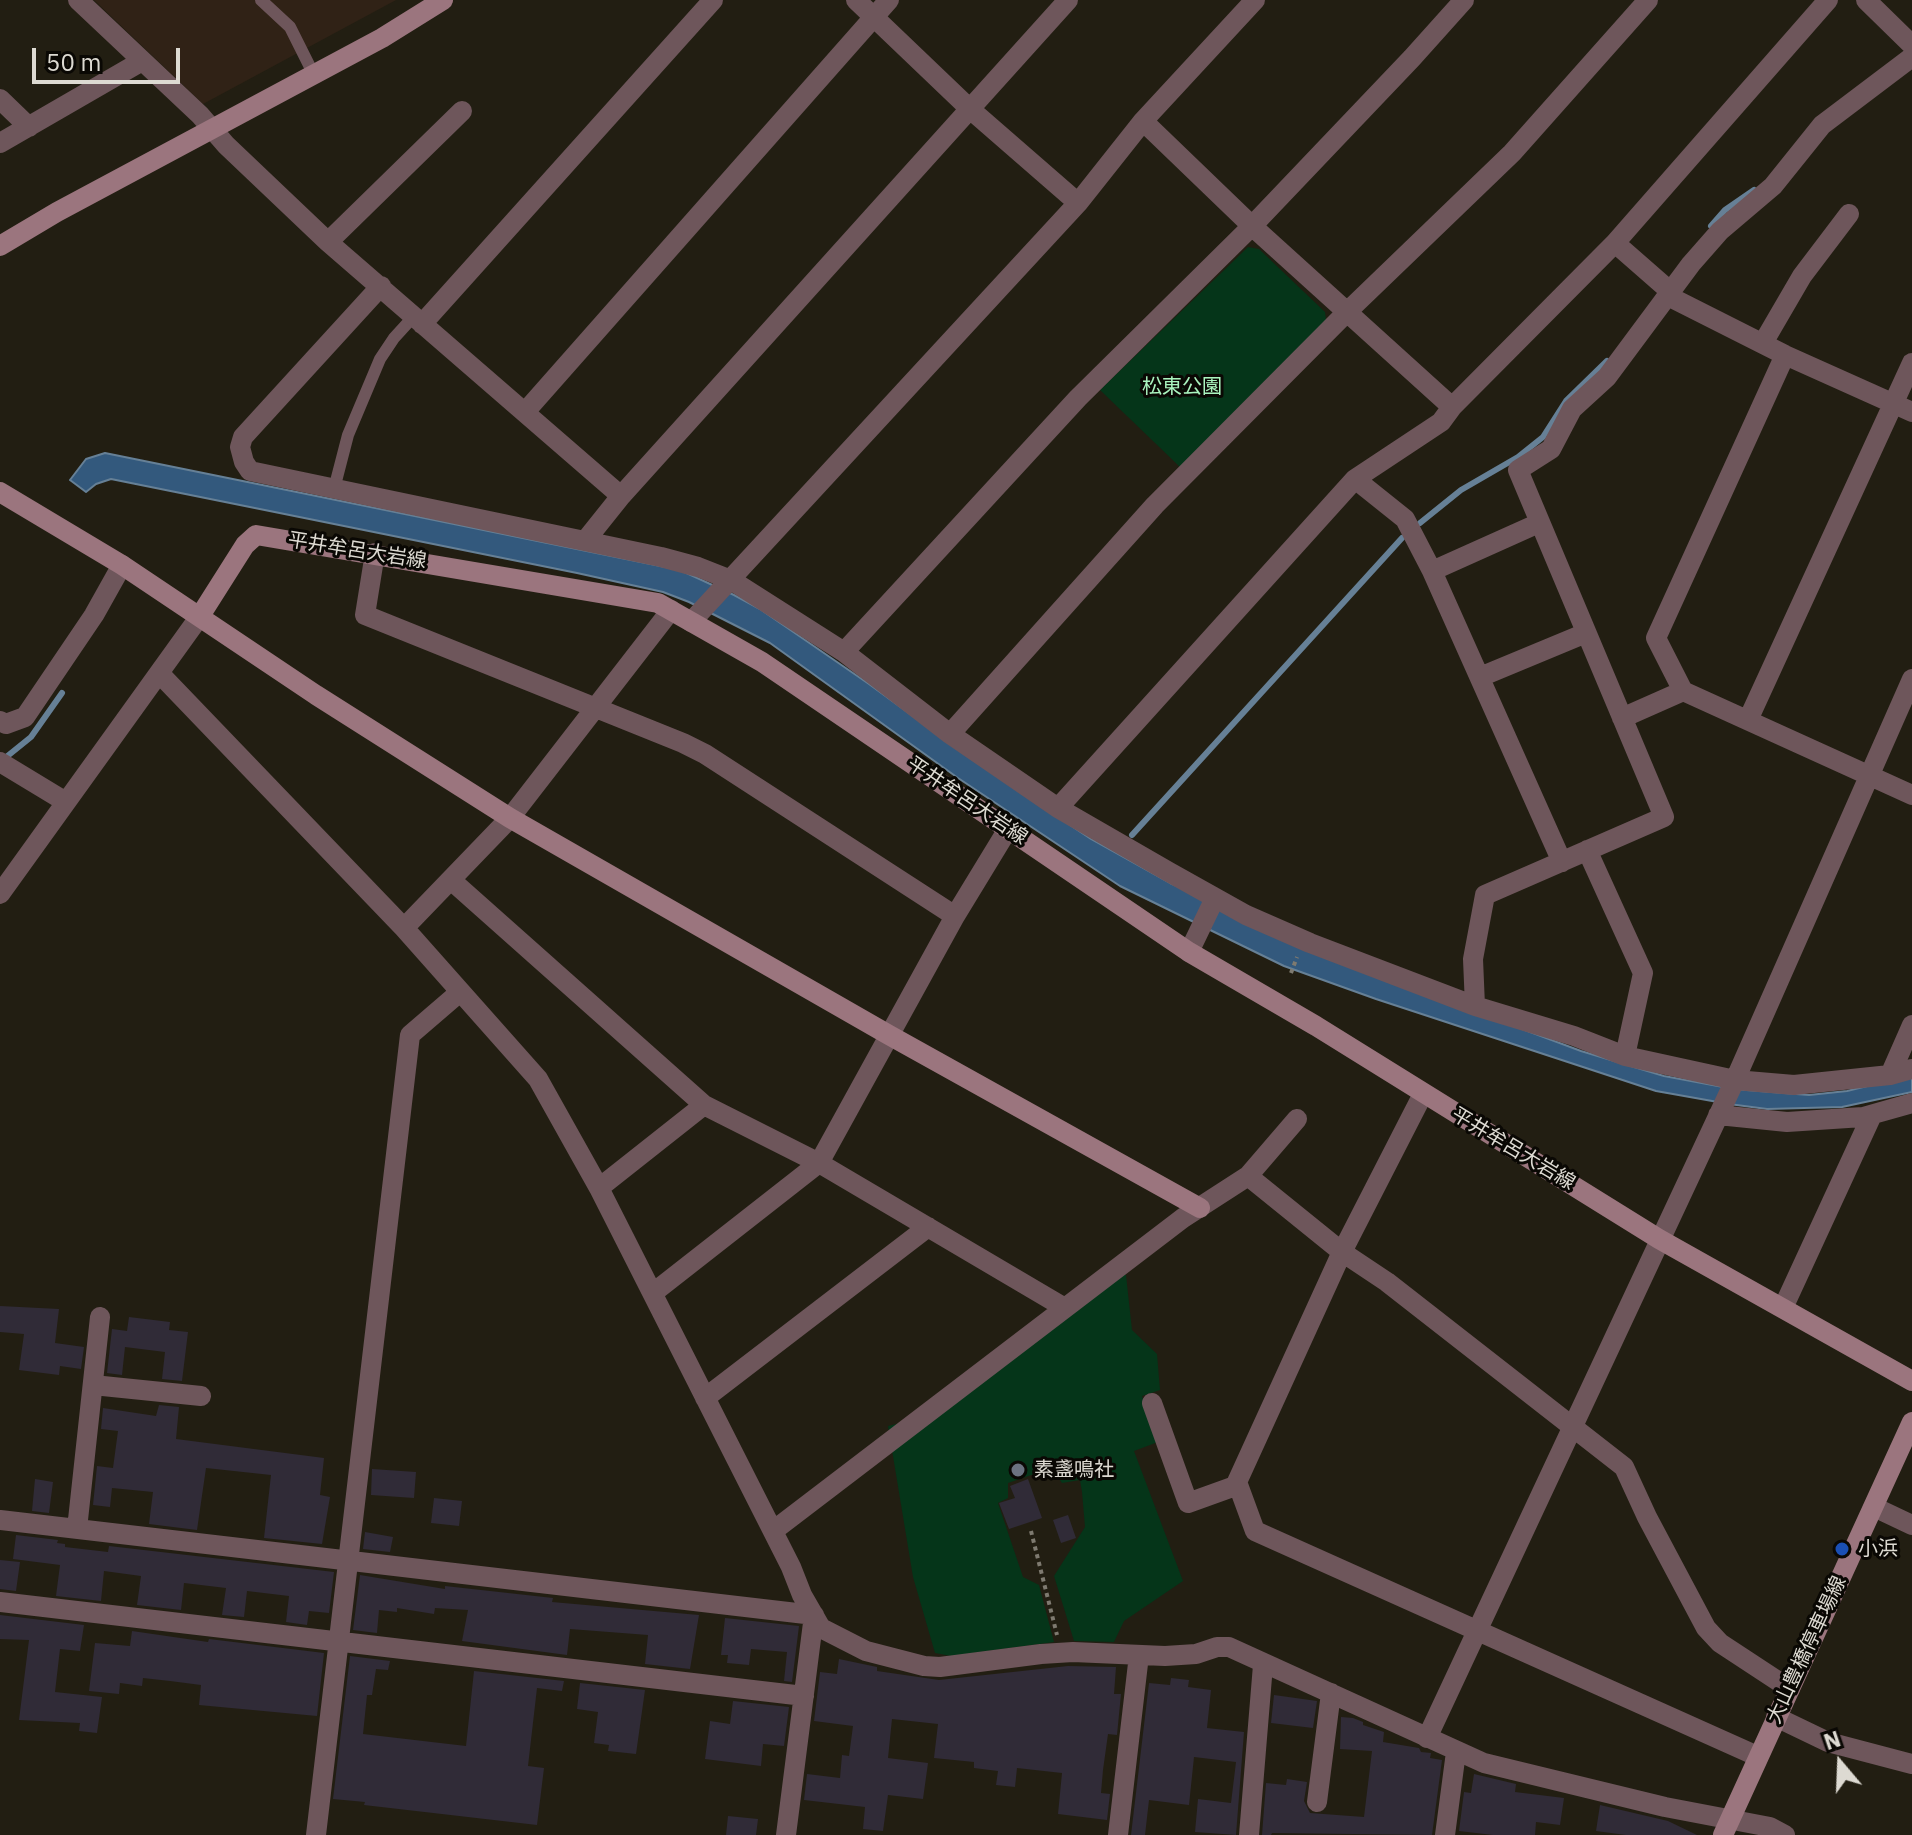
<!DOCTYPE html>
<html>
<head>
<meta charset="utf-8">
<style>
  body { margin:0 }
  #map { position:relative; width:1912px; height:1835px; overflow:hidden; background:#221e12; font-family:"IBM Plex Sans",sans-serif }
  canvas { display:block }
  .north { position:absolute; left:1800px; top:1723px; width:80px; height:80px; -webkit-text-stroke:6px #0a0804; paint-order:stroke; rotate:341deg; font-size:22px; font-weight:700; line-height:32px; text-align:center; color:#dddad2 }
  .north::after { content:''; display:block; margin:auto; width:28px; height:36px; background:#dddad2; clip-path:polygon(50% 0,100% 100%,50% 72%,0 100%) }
  .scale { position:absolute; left:32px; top:48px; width:148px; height:36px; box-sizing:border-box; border:4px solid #dddad2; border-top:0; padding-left:10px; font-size:24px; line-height:28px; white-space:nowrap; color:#dddad2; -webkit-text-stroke:6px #0a0804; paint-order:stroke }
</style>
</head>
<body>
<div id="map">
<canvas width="1912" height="1835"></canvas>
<div class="north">N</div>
<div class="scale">50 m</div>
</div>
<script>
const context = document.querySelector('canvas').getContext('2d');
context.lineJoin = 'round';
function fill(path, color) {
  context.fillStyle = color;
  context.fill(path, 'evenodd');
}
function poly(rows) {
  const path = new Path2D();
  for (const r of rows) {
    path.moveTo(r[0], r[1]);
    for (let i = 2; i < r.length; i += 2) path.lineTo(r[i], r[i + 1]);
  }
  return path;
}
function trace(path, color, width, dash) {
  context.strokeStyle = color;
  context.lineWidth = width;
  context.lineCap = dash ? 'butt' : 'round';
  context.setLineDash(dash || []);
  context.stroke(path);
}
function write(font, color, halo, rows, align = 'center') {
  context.font = font + ' "IBM Plex Sans","Noto Sans JP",sans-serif';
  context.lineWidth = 6;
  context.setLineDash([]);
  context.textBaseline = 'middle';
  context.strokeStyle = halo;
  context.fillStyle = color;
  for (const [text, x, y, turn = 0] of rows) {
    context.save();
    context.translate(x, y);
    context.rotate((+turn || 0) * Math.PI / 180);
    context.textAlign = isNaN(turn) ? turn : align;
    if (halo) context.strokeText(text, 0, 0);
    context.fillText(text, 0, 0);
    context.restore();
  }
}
fill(poly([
  [94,0,396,0,203,104]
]), '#302216');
fill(poly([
  [1248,247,1259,249,1325,312,1326,320,1181,468,1100,390],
  [1112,1275,1126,1275,1132,1330,1157,1354,1160,1390,1142,1396,1158,1442,1134,1451,1183,1581,1124,1621,1114,1642,1074,1641,1054,1576,1085,1527,1082,1492,1080,1480,1062,1483,1052,1468,1008,1483,1008,1498,998,1503,1023,1577,1039,1585,1054,1642,951,1656,935,1653,913,1577,888,1426,900,1423]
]), '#053519');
const water = poly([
  [105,453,680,570,734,595,760,609,869,684,973,760,1091,839,1170,883,1410,987,1581,1051,1664,1076,1734,1089,1809,1095,1847,1091,1912,1075,1912,1092,1842,1107,1767,1109,1729,1104,1656,1091,1376,999,1284,966,1120,886,958,778,770,643,689,602,663,592,577,573,111,479,96,484,86,492,70,480,86,459,105,453]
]);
fill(water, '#33597d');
trace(water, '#668096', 2);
trace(poly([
  [1711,226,1725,210,1754,190],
  [1420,523,1461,490,1518,457,1543,437,1566,401,1607,361],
  [5,758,31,737,62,693],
  [1132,835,1402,538]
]), '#668096', 6);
fill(poly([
  [0,1306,59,1309,55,1343,84,1347,81,1369,60,1366,59,1375,19,1370,24,1334,0,1332],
  [129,1317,170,1322,169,1330,188,1332,182,1381,162,1379,165,1352,125,1347,122,1375,107,1373,112,1329,127,1331],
  [159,1405,179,1407,176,1439,324,1458,320,1495,330,1497,322,1544,264,1538,271,1475,206,1468,197,1530,149,1524,153,1492,112,1488,110,1507,93,1505,97,1466,113,1468,118,1431,101,1429,103,1408,156,1416],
  [372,1469,416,1472,414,1498,371,1495],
  [35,1479,53,1482,49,1513,32,1511],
  [1028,1479,1042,1518,1009,1529,999,1503,1015,1498,1010,1486],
  [434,1498,462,1501,459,1526,431,1523],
  [1068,1515,1076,1538,1061,1543,1053,1520],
  [365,1532,393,1537,390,1552,363,1549],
  [16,1535,58,1540,57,1543,65,1544,65,1547,108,1552,109,1546,334,1572,329,1613,309,1611,307,1625,286,1622,289,1596,247,1591,244,1617,222,1615,226,1588,184,1583,181,1610,137,1605,141,1576,104,1571,101,1601,56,1596,60,1565,13,1559],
  [0,1560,20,1562,16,1591,0,1589],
  [360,1575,445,1589,445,1586,553,1598,552,1602,699,1615,690,1669,645,1664,648,1635,570,1629,567,1655,462,1641,468,1610,435,1608,434,1614,397,1608,397,1612,379,1610,377,1633,353,1630],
  [0,1615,84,1625,80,1651,60,1649,55,1692,102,1697,97,1733,79,1731,80,1723,19,1720,29,1640,0,1639],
  [725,1618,799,1626,792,1682,784,1681,787,1652,751,1649,749,1665,727,1663,728,1655,721,1655],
  [132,1631,208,1642,209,1639,324,1653,317,1716,199,1705,201,1685,170,1681,143,1678,142,1686,120,1683,119,1694,89,1691,95,1643,130,1646],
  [350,1656,390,1661,388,1670,376,1669,372,1695,367,1695,363,1734,466,1746,474,1671,564,1681,562,1691,537,1688,528,1766,544,1768,537,1825,364,1805,365,1802,333,1799],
  [839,1659,877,1667,877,1671,939,1680,1068,1666,1116,1667,1114,1694,1121,1694,1117,1735,1108,1734,1103,1770,1101,1793,1110,1794,1107,1820,1058,1814,1062,1773,1017,1768,1015,1787,996,1785,998,1771,974,1768,974,1762,934,1758,938,1724,892,1719,888,1758,928,1763,923,1799,888,1795,883,1831,863,1829,865,1807,804,1800,807,1774,840,1778,842,1755,849,1756,853,1726,814,1721,820,1672,837,1674],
  [1171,1678,1189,1680,1188,1687,1211,1690,1207,1728,1244,1732,1236,1835,1195,1832,1198,1799,1231,1803,1236,1762,1194,1757,1189,1805,1149,1800,1145,1835,1131,1835,1149,1683,1170,1685],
  [580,1683,645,1690,636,1754,608,1751,609,1745,594,1743,598,1712,577,1709],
  [1274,1695,1317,1701,1313,1728,1271,1723],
  [733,1701,789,1707,784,1746,763,1744,761,1766,705,1759,710,1721,730,1724],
  [1341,1717,1353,1718,1363,1722,1363,1725,1384,1732,1383,1742,1419,1748,1421,1752,1431,1753,1430,1758,1442,1760,1432,1835,1272,1833,1271,1835,1262,1835,1266,1783,1286,1785,1287,1779,1307,1782,1304,1801,1310,1813,1364,1817,1372,1751,1340,1749],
  [1474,1774,1516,1784,1515,1792,1564,1798,1560,1825,1536,1822,1535,1835,1493,1835,1459,1831,1464,1792,1471,1793],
  [1600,1805,1668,1821,1697,1835,1626,1835,1596,1831],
  [728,1816,758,1819,756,1835,726,1835]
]), '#302b37');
trace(poly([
  [1291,973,1297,957],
  [1031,1531,1057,1635]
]), '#7e7a70', 4, [4, 4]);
trace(poly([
  [261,0,290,27,313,73],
  [334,489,348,435,380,359,394,338,415,315]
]), '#6e565b', 12);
trace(poly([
  [78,0,200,115,226,145,328,242,621,496],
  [856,0,970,109,1078,203],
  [1866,0,1912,45],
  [0,99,29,127],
  [1143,121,1252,226,1452,407],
  [0,143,142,61],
  [328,242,462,111],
  [1615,243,1671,292],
  [381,286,243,437,240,447,244,462,250,471,661,557,698,567,731,580,844,652,950,734,1058,808,1169,872,1246,915,1310,943,1475,1006,1574,1036,1625,1056,1735,1080,1794,1085,1890,1075,1912,1069],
  [1668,296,1785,355,1912,412],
  [422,324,713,0],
  [1763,343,1802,276,1849,214],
  [1785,355,1656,638,1683,691,1912,795],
  [525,412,889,0],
  [1355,479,1405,519,1432,571,1562,862],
  [585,541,621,496,1068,0],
  [375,553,365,615,683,743,705,754,955,916,819,1163,653,1293],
  [1432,571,1539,523],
  [691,622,1078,203,1143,121,1255,0],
  [844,652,1078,398,1252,226,1412,58,1464,0],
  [160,674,404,928,538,1079,599,1188,791,1567,802,1595,821,1628,866,1651,924,1666,940,1667,1041,1654,1073,1652,1165,1656,1196,1654,1217,1647,1229,1647,1484,1763,1665,1807,1770,1827,1785,1835],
  [1480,677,1586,633],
  [1622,718,1683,691],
  [1748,720,1912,363],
  [0,721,6,724,25,717,94,615,122,565],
  [950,734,1155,505,1348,311,1512,153,1648,0],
  [0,762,66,802],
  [1058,808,1355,479,1441,422,1452,407,1615,243,1828,0],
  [1587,850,1643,973,1625,1056],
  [451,880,704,1105,819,1163,1065,1308],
  [0,894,200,616],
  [955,916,1008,829],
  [404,928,510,818,671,610],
  [1189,952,1215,898],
  [1475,1006,1473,959,1485,895,1664,817,1518,470,1551,449,1572,409,1607,377,1691,264,1720,231,1773,186,1822,125,1912,57],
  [1890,1075,1912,1025],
  [1423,1094,1342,1252,1237,1482,1255,1531,1757,1756],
  [1718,1115,1787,1122,1863,1117,1912,1103],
  [1248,1176,1342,1252,1387,1282,1624,1467,1647,1517,1706,1628,1720,1643,1790,1689],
  [599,1188,704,1105],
  [1783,1308,1872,1115],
  [93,1385,201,1396],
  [705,1398,928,1227],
  [1152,1403,1188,1503,1238,1485],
  [1874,1507,1912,1525],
  [0,1520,814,1615,786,1835],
  [77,1529,100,1317],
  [773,1531,1183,1218,1248,1176,1297,1119],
  [0,1602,804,1696],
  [1776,1717,1828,1742,1912,1764],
  [1427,1738,1735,1080,1912,679],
  [1317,1802,1331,1693],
  [316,1835,410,1035,460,992],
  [1118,1835,1139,1655],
  [1249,1835,1263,1665],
  [1445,1835,1456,1752]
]), '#6e565b', 20);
trace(poly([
  [0,246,57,212,382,38,443,0],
  [0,492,122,565,316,695,510,818,889,1035,1200,1208],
  [200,616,245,545,256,535,658,603,762,662,1189,952,1316,1026,1659,1239,1912,1381],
  [1723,1835,1912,1422]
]), '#9b757e', 20);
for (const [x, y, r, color] of [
  [1018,1470,8,"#6b7280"],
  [1842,1549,8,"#1a4fb4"]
]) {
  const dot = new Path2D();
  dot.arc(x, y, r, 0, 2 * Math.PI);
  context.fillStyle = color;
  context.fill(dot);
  trace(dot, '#0a0804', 3);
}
write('20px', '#aaf4bf', '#0a0804', [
  ["松東公園",1182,387]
]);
write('20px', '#dddad2', '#0a0804', [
  ["平井牟呂大岩線",357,551,9],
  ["平井牟呂大岩線",967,801,34],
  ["平井牟呂大岩線",1513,1149,31],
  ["大山豊橋停車場線",1807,1650,-65]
]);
write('20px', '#dddad2', '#0a0804', [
  ["素盞鳴社",1034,1470],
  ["小浜",1858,1549]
], 'left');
</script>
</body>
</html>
